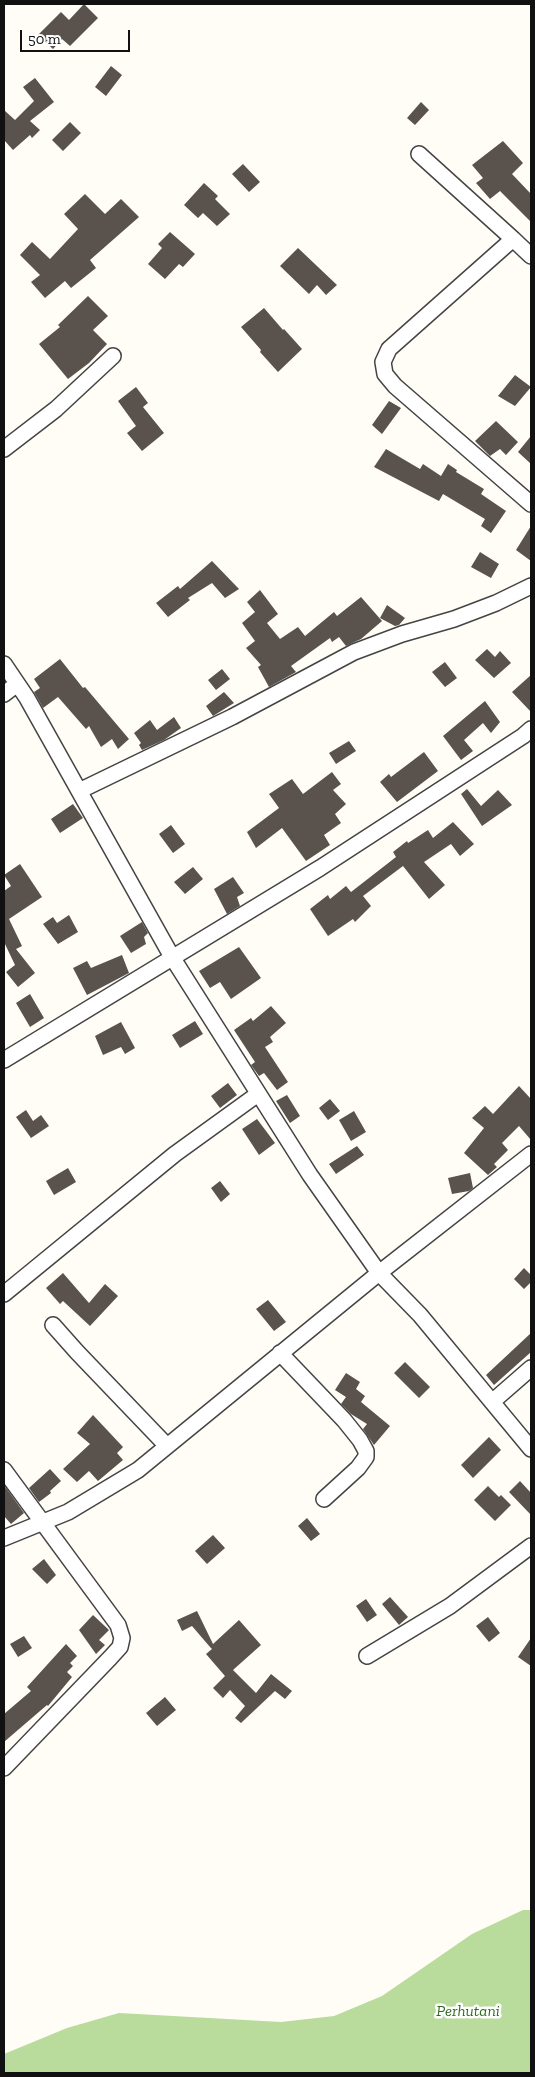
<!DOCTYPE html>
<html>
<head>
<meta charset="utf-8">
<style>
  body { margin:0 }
  #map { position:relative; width:535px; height:2077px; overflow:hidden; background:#fffdf5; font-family:"Zilla Slab",serif }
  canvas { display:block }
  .frame { position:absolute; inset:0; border:5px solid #111; pointer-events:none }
  .scale { position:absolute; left:20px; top:30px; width:110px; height:22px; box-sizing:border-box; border:2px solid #111; border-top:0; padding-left:6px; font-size:15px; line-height:18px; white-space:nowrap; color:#111; -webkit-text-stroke:4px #fff; paint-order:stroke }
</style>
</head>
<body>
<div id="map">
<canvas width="535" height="2077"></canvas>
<div class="frame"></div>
<div class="scale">50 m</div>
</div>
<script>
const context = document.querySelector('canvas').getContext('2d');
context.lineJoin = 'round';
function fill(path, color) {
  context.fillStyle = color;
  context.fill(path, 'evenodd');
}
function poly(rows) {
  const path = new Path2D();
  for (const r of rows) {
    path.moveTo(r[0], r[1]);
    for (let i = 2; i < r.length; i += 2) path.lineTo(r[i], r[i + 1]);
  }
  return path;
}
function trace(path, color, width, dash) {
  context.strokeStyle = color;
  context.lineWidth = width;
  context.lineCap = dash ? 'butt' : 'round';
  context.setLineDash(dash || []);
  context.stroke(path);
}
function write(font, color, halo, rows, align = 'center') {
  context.font = font + ' "Zilla Slab",serif';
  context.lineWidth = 5;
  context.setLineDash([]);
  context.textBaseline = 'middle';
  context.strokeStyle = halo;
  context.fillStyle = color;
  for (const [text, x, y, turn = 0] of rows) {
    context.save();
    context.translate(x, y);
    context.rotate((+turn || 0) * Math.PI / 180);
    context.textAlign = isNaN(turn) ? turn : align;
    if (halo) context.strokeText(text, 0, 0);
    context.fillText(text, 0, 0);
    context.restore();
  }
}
fill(poly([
  [523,1910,531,1910,531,2073,4,2073,4,2054,67,2028,119,2013,281,2022,334,2016,382,1996,472,1934]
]), '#b9dc9c');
fill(poly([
  [84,4,98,18,70,46,62,39,53,49,38,35,61,12,69,20],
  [111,66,122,75,106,96,95,87],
  [35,78,54,102,30,121,40,130,32,138,30,135,13,150,4,140,4,110,15,120,34,101,23,87],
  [421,102,429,110,415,125,407,118],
  [70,122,81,133,63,151,52,140],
  [503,141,523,163,512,174,531,194,531,222,500,191,490,199,476,183,483,178,472,165],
  [243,164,260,182,249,192,232,174],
  [204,183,218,196,215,199,230,214,217,226,203,213,198,218,184,205],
  [85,194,105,214,121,199,139,217,90,260,96,268,71,288,65,281,45,298,31,282,40,275,20,255,32,242,50,259,78,229,64,214],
  [170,232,195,254,183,267,179,264,165,279,148,264,162,248,158,244],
  [298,248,337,285,326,295,317,285,309,294,280,266],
  [88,296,108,316,93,330,107,344,89,363,68,379,39,344,60,327,58,325],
  [264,308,283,330,284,329,302,349,278,372,260,352,261,350,241,327],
  [515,375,531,387,515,406,498,396],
  [136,387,148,403,143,407,164,433,142,451,127,433,136,426,118,401],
  [389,401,401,408,382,434,372,425],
  [496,421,518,442,506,455,500,449,490,456,475,441],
  [531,436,531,464,518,452],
  [386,449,420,469,423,464,441,476,448,464,457,470,456,472,484,489,481,494,506,511,491,533,481,526,485,519,443,494,439,501,374,467],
  [531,526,531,561,516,550],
  [480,552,499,564,491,578,471,567],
  [212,561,239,589,225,598,212,583,188,598,190,600,168,617,156,603,178,586,180,589],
  [260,590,278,614,267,623,280,639,298,627,305,636,334,612,337,616,361,597,382,621,361,639,346,646,339,637,332,642,330,638,291,666,296,672,269,687,258,667,261,665,246,648,255,641,242,623,255,612,247,602],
  [387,605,405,618,399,625,395,626,380,618],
  [487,649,495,657,500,651,511,663,494,678,475,660],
  [60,659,83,688,85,687,129,739,118,749,112,739,101,747,89,726,86,729,58,697,43,708,34,692,40,688,34,679],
  [445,662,457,678,445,687,432,672],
  [222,669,230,679,216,690,208,680],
  [531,675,531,712,512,692],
  [224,692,234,703,213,716,206,706],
  [485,701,500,722,491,733,483,723,464,740,473,751,461,760,443,736],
  [174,717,181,728,164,740,142,750,139,745,141,743,134,733,150,720,157,730],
  [349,741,356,751,336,764,329,753],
  [424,752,438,771,397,802,380,782,389,774,391,777],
  [332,772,341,784,333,790,346,804,335,814,341,823,324,835,330,845,306,861,282,828,256,848,247,832,279,808,269,794,292,779,303,794],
  [467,789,481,806,498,790,512,805,482,826,461,794],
  [73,804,83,818,60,833,51,819],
  [453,822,474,844,460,856,451,844,424,862,445,885,429,899,403,866,363,896,371,906,355,922,353,919,328,936,310,909,328,895,330,899,346,886,351,892,396,857,393,852,407,841,408,843,428,830,433,838],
  [171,825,185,844,173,853,159,834],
  [20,864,42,897,9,919,22,946,16,949,35,973,18,987,6,972,15,965,4,942,4,891,11,886,4,875],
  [193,867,203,879,185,894,174,882],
  [233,877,244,893,237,897,240,906,227,914,214,889],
  [69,915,78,932,58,944,43,924,53,917,57,923],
  [142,922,148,933,144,937,146,944,131,953,120,936],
  [239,947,261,978,231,999,220,982,210,988,199,971],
  [122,955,129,973,87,995,73,968,87,961,91,968],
  [30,994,44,1018,30,1027,16,1003],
  [271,1006,286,1023,270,1037,273,1042,265,1047,288,1082,277,1090,264,1073,259,1076,251,1065,255,1062,234,1030,251,1018,253,1021],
  [195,1021,203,1034,180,1048,172,1035],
  [121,1022,135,1048,125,1054,121,1047,103,1055,95,1036],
  [228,1083,237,1095,220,1108,211,1096],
  [519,1086,531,1099,531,1140,519,1126,502,1143,508,1150,494,1164,497,1167,488,1175,464,1153,484,1128,472,1118,485,1106,493,1114],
  [287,1095,300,1116,290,1123,276,1101],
  [330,1099,340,1111,328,1120,319,1108],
  [26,1110,33,1121,41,1115,49,1126,31,1138,16,1117],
  [354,1111,366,1132,351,1141,339,1120],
  [257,1119,275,1143,259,1155,242,1129],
  [357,1146,364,1155,336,1174,329,1164],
  [68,1168,76,1182,54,1195,46,1181],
  [470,1173,473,1188,469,1191,452,1194,448,1178],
  [220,1181,230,1194,221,1202,211,1188],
  [524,1268,531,1275,531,1282,524,1289,514,1279],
  [63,1273,89,1303,105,1284,118,1296,90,1326,63,1301,60,1304,46,1288],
  [268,1300,286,1322,274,1331,256,1309],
  [531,1333,531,1352,494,1385,486,1375],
  [405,1362,430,1387,419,1398,394,1373],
  [346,1373,360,1382,356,1389,365,1396,361,1402,390,1426,374,1445,363,1429,367,1424,351,1414,341,1404,346,1397,335,1390],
  [93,1415,123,1447,117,1453,123,1460,98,1481,89,1471,77,1482,63,1469,90,1444,77,1433],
  [489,1437,501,1450,473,1478,461,1465],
  [50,1469,61,1481,50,1491,51,1493,39,1502,29,1488],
  [520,1481,531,1493,531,1515,509,1492],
  [4,1485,24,1513,11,1524,4,1516],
  [488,1486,499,1497,501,1495,511,1505,495,1521,474,1500],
  [307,1518,320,1534,311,1541,298,1526],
  [213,1535,225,1548,207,1564,195,1551],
  [44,1559,56,1575,47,1584,32,1569],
  [390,1597,408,1617,399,1625,382,1604],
  [366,1599,377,1615,367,1622,356,1606],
  [197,1611,213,1644,239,1620,261,1645,233,1670,256,1693,271,1674,292,1691,285,1699,275,1691,241,1723,235,1718,245,1706,230,1690,223,1698,213,1688,225,1676,206,1654,212,1649,210,1647,213,1644,210,1647,192,1626,182,1631,177,1620],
  [93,1615,109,1630,99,1640,105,1645,96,1654,79,1630],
  [488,1617,500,1633,489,1642,476,1626],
  [24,1636,32,1648,18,1657,10,1644],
  [531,1638,531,1666,518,1657],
  [66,1644,77,1656,70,1663,73,1666,67,1672,72,1677,48,1706,47,1705,4,1742,4,1714,31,1691,27,1687],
  [165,1697,176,1710,157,1726,146,1713]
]), '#5a524d');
const minor = poly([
  [419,154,513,239],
  [531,256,513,239,389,349,383,362,385,374,395,386,531,504],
  [4,449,56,409,113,356],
  [4,664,27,698,172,957,310,1175,379,1273,420,1315,531,1449],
  [4,694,17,684],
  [79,791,232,717,354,652,402,634,454,619,496,603,531,586],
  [4,1060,320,868,523,736,531,729],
  [4,1294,175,1154,258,1094],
  [53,1325,77,1352,167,1446],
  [280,1353,344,1420,360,1440,366,1451,366,1457,358,1468,324,1499],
  [492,1402,531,1368],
  [4,1470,118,1625,122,1638,120,1647,110,1658,4,1768],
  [4,1538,68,1512,138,1470,379,1273,531,1154],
  [367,1656,450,1606,531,1546]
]);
trace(minor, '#444', 18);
trace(minor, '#fff', 15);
write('italic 16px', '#2f6b1f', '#fff', [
  ["Perhutani",468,2011]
]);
</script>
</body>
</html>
